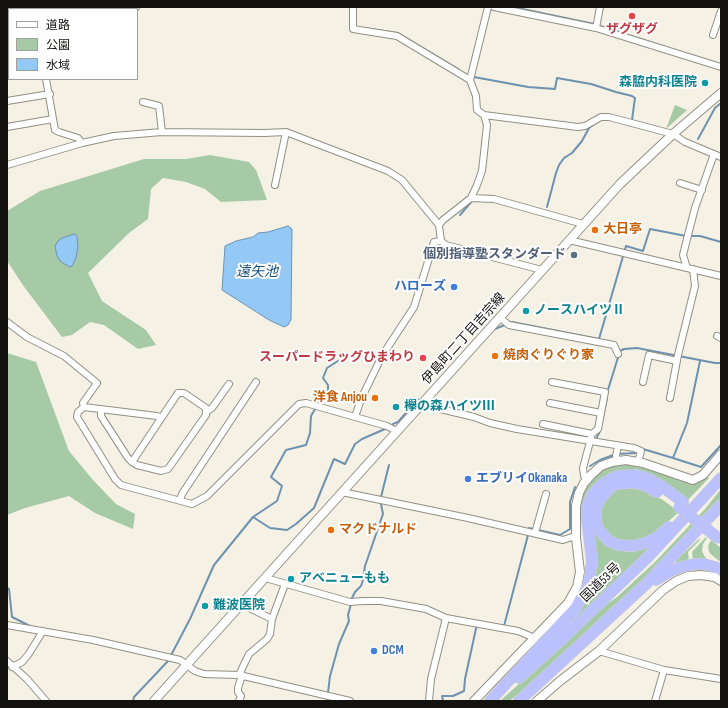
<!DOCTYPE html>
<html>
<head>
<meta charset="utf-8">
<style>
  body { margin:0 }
  #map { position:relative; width:728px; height:708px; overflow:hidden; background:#f5f1e5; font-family:"Sofia Sans Condensed","Noto Sans JP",sans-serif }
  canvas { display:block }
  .frame { position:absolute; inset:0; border:8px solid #13120e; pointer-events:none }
  .legend { position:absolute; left:8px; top:8px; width:130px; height:72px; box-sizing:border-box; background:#fefefe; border:1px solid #a0a09e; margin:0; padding:5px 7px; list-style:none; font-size:12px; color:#13120e }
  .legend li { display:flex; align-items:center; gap:8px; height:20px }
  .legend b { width:20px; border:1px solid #a0a09e }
</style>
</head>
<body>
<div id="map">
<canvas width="728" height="708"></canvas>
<div class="frame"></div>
<ul class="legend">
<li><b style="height:5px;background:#fff"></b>道路</li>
<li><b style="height:11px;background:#a6caa6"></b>公園</li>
<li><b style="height:11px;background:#95c9f5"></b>水域</li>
</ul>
</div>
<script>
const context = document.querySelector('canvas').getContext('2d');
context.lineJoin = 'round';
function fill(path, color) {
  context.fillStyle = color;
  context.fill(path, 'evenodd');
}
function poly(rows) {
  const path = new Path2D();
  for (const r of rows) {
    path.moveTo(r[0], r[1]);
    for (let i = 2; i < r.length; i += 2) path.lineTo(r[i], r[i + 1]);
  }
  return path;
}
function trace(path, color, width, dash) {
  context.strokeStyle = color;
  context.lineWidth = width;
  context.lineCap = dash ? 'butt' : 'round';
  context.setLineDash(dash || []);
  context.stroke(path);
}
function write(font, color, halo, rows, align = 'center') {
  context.font = font + ' "Sofia Sans Condensed","Noto Sans JP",sans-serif';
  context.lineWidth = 4;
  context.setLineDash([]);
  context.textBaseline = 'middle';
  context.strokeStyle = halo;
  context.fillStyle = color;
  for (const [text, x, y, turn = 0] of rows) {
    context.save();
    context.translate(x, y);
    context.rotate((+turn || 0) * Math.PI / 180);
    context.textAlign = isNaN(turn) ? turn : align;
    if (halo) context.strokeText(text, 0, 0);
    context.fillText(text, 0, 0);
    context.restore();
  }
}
fill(poly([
  [675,105,687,110,666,129],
  [210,155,249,162,256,170,267,200,221,202,205,189,186,182,163,178,151,189,148,219,129,233,88,273,102,301,146,330,156,345,138,349,104,325,90,322,72,335,62,337,25,288,7,261,7,211,40,191,144,159,186,159],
  [55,247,76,258,72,266,70,267,62,262,57,256],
  [7,353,36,362,69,451,93,480,116,504,135,514,133,529,95,513,69,496,25,508,7,515],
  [626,463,656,470,685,482,693,483,706,476,709,478,688,500,672,489,632,472,583,520,579,521,579,507,583,494,588,484,596,475,604,469,615,465],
  [631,487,644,490,663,500,679,512,654,534,633,542,621,541,611,536,603,527,600,519,601,511,604,502,611,493,620,488],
  [721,489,721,499,660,566,526,689,509,701,500,701,607,604,617,597,655,562,705,509],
  [593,526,598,538,607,546,618,550,630,552,652,546,565,629,563,627,591,586],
  [706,537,707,538,703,544,702,551,705,557,710,562,693,561,692,552],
  [701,539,688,552,689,560,678,564,675,561,698,540],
  [711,540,721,548,721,562,714,557,709,552,708,546]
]), '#a6caa6');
const water = poly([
  [288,226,292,229,291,320,288,325,284,327,269,320,222,290,225,246,236,241,253,237,258,233,268,232,288,226],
  [75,234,77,236,78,247,76,258,72,266,70,267,61,262,57,256,55,246,58,241,62,238,75,234]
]);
fill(water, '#95c9f5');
trace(water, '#6e92b0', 1);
trace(poly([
  [88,7,90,7],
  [513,7,594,24,653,43],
  [363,28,398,33,458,69],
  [474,77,528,87,555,89,557,78,591,84,616,92,632,96,635,98,632,120],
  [698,139,715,108,721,103],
  [547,207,556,173,559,165,564,158,572,153,582,141,589,128,597,122],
  [460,215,472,201,477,201],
  [690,236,700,236,721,242],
  [495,329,512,322,599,339,626,246,643,251,650,229,686,236],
  [607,393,620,351,624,349,637,348,715,363,721,363],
  [603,417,607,398],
  [393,424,398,422,418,399,419,400],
  [595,441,600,431],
  [643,449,673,458,687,423,700,361],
  [673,458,701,467,721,445],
  [590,466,600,460,616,454,636,453],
  [381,497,389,465],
  [253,517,270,528,287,530,296,524,314,508,334,459,345,464,355,444,362,439,385,429],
  [529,528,560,535,570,529,570,502,575,487],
  [7,588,9,589,12,617,32,627],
  [351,600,355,592,361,586,363,580,365,566,383,514,381,504],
  [502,625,504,626,528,535],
  [133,701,134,697,168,661,190,619,214,565,253,517,277,501,282,486,271,477,286,450,306,445,310,433,311,416,315,409,326,396,328,389,328,385,323,378,327,368,341,359],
  [327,701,330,676,339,644,349,621,348,615,351,604],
  [443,701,442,696,453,696,464,691,465,679,477,624]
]), '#6e92b0', 2);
const street = poly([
  [353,7,353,29,397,36,470,80,476,96,477,110,484,115,578,127,585,126,601,117,609,117,673,134,685,142,721,157],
  [494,7,596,28,721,67],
  [123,9,136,7],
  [596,28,600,7],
  [713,35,721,11],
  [7,46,9,45],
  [7,70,9,69],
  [46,79,55,130,59,132,78,138,82,143],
  [470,80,488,7],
  [7,101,50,94],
  [143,102,159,106,162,132],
  [7,127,53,119],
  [7,165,82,143,114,136,162,132,264,133,286,132,388,171,402,180,439,225,441,241,446,245,542,270],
  [680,183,702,190],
  [275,185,286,132],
  [471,198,494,199,583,224],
  [439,225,443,220,471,198,477,185,482,171,487,125,484,115],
  [569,240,721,276],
  [687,268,683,255,688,235,695,208,714,154],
  [499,317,509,325,614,345,618,354],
  [7,322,27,337,64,356,97,383,83,403,84,407],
  [717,336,721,338],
  [643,382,649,355,677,361],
  [670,398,678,355,695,286,693,269],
  [424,402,428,406,474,417,490,423,517,429,634,448,641,451,638,462],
  [550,403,601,413],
  [101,409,101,416,128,458,132,462,137,465,161,471,168,469,206,415,206,408,184,393,178,393,132,462],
  [206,412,212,408,229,384],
  [355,417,361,399,382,356,414,307,434,242,441,241],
  [161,418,157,416,84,407,78,412,77,417,115,479,121,485,192,504,207,496,299,404,306,403,355,417,387,426,396,431],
  [543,424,592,434,598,429,605,392,552,382],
  [618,461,616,456,618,446],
  [588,479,584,476,583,468,591,438],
  [342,492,468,518,563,540,572,537,576,538],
  [180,500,182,494,256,382],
  [535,533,546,494],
  [266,577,269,579,350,602,363,601,381,601,415,607,426,609,446,618,518,631,530,636,534,639],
  [241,604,272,619],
  [7,625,93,640,180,660,195,671,204,674,239,675,350,701],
  [599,651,664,670,721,679],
  [7,661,27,679,46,701],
  [12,667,22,662,28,655,43,631],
  [239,675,249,654,267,639,270,634,272,619,285,584],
  [239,701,241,696,238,692,238,688,242,675],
  [429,701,431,679,446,618],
  [655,701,664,670]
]);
const secondary = poly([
  [154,701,620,184,673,134,721,93],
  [474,701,568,603,577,587,580,572,576,538,576,506,579,493,584,483,591,475,601,466,612,462,626,460,643,463,693,480,703,475,721,454],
  [537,701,560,681,599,651,663,590,676,581,688,576,701,575,715,577,721,581]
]);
const highway = poly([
  [657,492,646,486,635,483,626,483,616,484,610,488,600,499,596,509,596,520,598,529,609,541,618,545,633,546,645,543,656,538,669,527],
  [656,580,669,572,681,567,694,564,704,564,721,569],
  [519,678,563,638,648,557,721,478],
  [490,701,576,608,589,583,592,561,587,519,587,508,592,495,599,487,607,481,617,476,636,475,649,479,660,485,683,502],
  [519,701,646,584,721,505]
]);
trace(street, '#928f84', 8);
trace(secondary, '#928f84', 10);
trace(highway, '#d0d0cf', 12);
trace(street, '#fff', 6);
trace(secondary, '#fff', 8);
trace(highway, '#bac1fc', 11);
const highwayBridge = poly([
  [679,507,718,538]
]);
trace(highwayBridge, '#d0d0cf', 12, []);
trace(highwayBridge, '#bac1fc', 11);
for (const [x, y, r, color] of [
  [632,16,4,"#e0444e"],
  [705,83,4,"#0f9aa8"],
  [595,230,4,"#e8710a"],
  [574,255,4,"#5c6f8a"],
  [454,287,4,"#3f7fe0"],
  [526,311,4,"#0f9aa8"],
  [495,356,4,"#e8710a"],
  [423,358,4,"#e0444e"],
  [375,398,4,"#e8710a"],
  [396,407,4,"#0f9aa8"],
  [468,479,4,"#3f7fe0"],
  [331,530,4,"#e8710a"],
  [291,579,4,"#0f9aa8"],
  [205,606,4,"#0f9aa8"],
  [374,651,4,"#3f7fe0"]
]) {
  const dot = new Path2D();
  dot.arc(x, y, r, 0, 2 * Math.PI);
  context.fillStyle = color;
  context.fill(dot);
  trace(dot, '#fefefe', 1.5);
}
write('bold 13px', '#be3a42', '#fefefe', [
  ["ザグザグ",632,30],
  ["スーパードラッグひまわり",415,358,"right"]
]);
write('bold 13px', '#0d838f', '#fefefe', [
  ["森脇内科医院",697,83,"right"],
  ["ノースハイツⅡ",534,311],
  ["欅の森ハイツⅢ",404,407],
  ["アベニューもも",299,579],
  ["難波医院",213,606]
], 'left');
write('bold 13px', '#c56008', '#fefefe', [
  ["大日亭",603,230],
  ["焼肉ぐりぐり家",503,356],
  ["洋食 Anjou",367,398,"right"],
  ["マクドナルド",339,530]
], 'left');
write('bold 13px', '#4e5e75', '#fefefe', [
  ["個別指導塾スタンダード",566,255]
], 'right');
write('bold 13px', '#366cbe', '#fefefe', [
  ["ハローズ",446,287,"right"],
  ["エブリイOkanaka",476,479],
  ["DCM",382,651]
], 'left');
write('13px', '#13120e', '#fefefe', [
  ["伊島町二丁目吉宗線",464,339,-48],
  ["国道53号",601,583,-44]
]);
write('italic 14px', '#18527b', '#fefefe', [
  ["遠矢池",257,272]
]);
</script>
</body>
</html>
